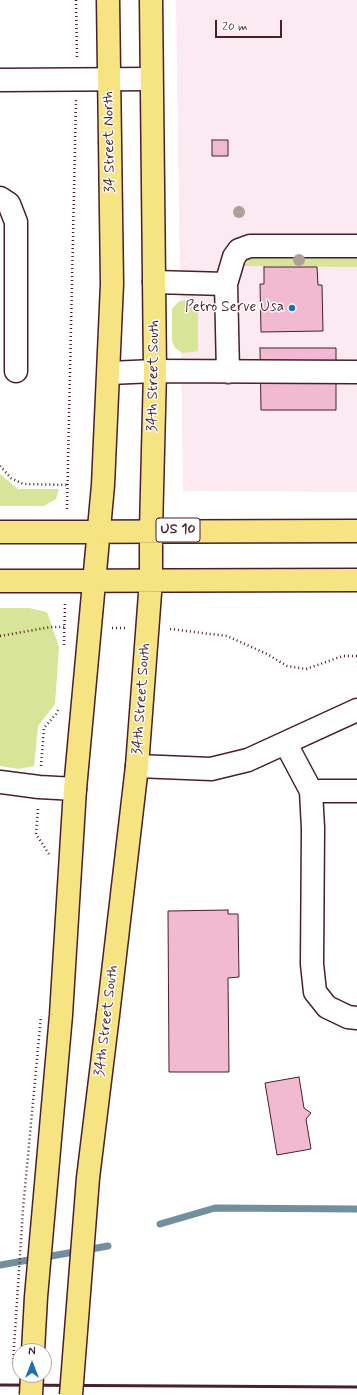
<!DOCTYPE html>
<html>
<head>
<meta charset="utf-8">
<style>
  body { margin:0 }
  #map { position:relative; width:357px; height:1395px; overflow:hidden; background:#fff; font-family:Mynerve,sans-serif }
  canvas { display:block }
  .north { position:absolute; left:12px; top:1343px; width:40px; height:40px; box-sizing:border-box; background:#fff; border:1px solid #b7a5aa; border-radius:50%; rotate:0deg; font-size:11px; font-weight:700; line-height:16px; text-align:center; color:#4a1f2b }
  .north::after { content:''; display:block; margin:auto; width:14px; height:18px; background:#1f6fb2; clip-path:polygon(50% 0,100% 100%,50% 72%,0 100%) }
  .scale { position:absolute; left:215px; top:20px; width:67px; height:18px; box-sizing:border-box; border:2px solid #4a1f2b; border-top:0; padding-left:5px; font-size:12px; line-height:14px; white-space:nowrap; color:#4a1f2b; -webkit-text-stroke:3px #fff; paint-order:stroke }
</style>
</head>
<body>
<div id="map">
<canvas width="357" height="1395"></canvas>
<div class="north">N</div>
<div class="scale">20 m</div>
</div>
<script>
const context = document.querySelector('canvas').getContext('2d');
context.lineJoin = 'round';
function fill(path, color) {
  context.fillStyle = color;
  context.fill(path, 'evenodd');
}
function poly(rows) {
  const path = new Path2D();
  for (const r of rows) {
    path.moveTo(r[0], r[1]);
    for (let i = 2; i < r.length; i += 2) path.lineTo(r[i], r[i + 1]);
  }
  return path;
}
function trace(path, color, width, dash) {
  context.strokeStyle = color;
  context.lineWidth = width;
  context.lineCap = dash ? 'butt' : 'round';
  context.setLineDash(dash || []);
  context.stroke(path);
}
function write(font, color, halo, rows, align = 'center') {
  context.font = font + ' Mynerve,sans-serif';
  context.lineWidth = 3;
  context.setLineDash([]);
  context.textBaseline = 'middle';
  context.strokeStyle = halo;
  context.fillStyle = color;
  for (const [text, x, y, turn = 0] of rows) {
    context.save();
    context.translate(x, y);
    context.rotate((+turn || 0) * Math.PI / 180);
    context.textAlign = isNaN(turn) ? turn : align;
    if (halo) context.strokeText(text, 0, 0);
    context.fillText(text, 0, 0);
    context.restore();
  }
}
fill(poly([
  [176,0,357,0,357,492,183,491]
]), '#fbeaf1');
fill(poly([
  [357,255,357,267,241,266,246,257],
  [194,300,198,305,198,351,183,353,175,348,172,341,172,309,179,301],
  [0,474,18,489,59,489,56,499,44,506,0,506],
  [0,608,29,608,47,612,59,647,55,704,38,726,34,766,19,769,0,766]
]), '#d8e497');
trace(poly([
  [160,1224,215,1208,357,1209],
  [0,1265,108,1246]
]), '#728fa0', 7);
const building = poly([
  [212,140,228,140,228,156,212,156,212,140],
  [264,267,317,267,318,285,322,285,323,331,261,332,260,284,264,284,264,267],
  [260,348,336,348,336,410,261,410,260,348],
  [228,910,228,914,238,914,239,977,228,978,229,1072,169,1072,168,911,228,910],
  [299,1077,304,1108,311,1113,306,1119,311,1149,277,1155,265,1083,299,1077]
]);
fill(building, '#f1bad0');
trace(building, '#4a1f2b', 1);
const minor = poly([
  [0,80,151,79],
  [0,198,9,204,16,222,16,371],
  [154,282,226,284],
  [228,372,226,284,234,257,239,250,250,246,357,246],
  [109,373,155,371,357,372],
  [286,744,311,791,313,828,312,964,315,992,327,1007,348,1017,357,1018],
  [137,766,211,769,248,760,357,710],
  [0,782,39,787,75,789],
  [311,791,357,791]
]);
const major = poly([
  [0,532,357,531],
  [0,581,357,580],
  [108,1015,137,766,151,580,151,530,155,371,151,0],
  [33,1351,36,1297,61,1015,75,789,103,485,112,284,108,0]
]);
trace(minor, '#4a1f2b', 25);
trace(major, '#4a1f2b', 25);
trace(poly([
  [76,0,77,57],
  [0,466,11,478,23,484,68,485],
  [67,509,76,100],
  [112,628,125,628],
  [170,629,227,636,267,654,287,666,306,669,343,656,357,656],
  [0,636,51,627,65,627],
  [64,645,65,602],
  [41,766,44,728,56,714,59,708],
  [38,809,36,834,49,854]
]), '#4a1f2b', 2.5, [1, 3]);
trace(minor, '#fff', 22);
trace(major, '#f6e381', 22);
trace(poly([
  [0,1385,357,1387]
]), '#4a1f2b', 3);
const majorBridge = poly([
  [31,1395,32,1375],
  [71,1395,88,1178,108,1015]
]);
trace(majorBridge, '#4a1f2b', 25, []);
trace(poly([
  [13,1363,23,1209,41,1016]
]), '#4a1f2b', 2.5, [1, 3]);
trace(majorBridge, '#f6e381', 22);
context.fillStyle = '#af9f99';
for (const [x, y] of [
  [239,212],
  [299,260]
]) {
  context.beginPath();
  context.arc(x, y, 6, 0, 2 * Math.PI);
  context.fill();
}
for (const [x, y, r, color] of [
  [292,308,4,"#1f6fb2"]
]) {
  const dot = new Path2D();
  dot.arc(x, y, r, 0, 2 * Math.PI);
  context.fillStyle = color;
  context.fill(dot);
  trace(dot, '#fff', 1.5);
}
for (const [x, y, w] of [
  [178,530,44]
]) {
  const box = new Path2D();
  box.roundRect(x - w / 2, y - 12, w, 24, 3);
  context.fillStyle = '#fff';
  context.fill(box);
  trace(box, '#4a1f2b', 1);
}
write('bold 14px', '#4a1f2b', null, [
  ["US 10",178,530]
]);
write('15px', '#4a1f2b', '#fff', [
  ["34 Street North",110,142,-91],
  ["34th Street South",154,376,-89],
  ["34th Street South",142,699,-86],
  ["34th Street South",107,1021,-83]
]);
write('15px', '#4a1f2b', '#fff', [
  ["Petro Serve Usa",284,308]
], 'right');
</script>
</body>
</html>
